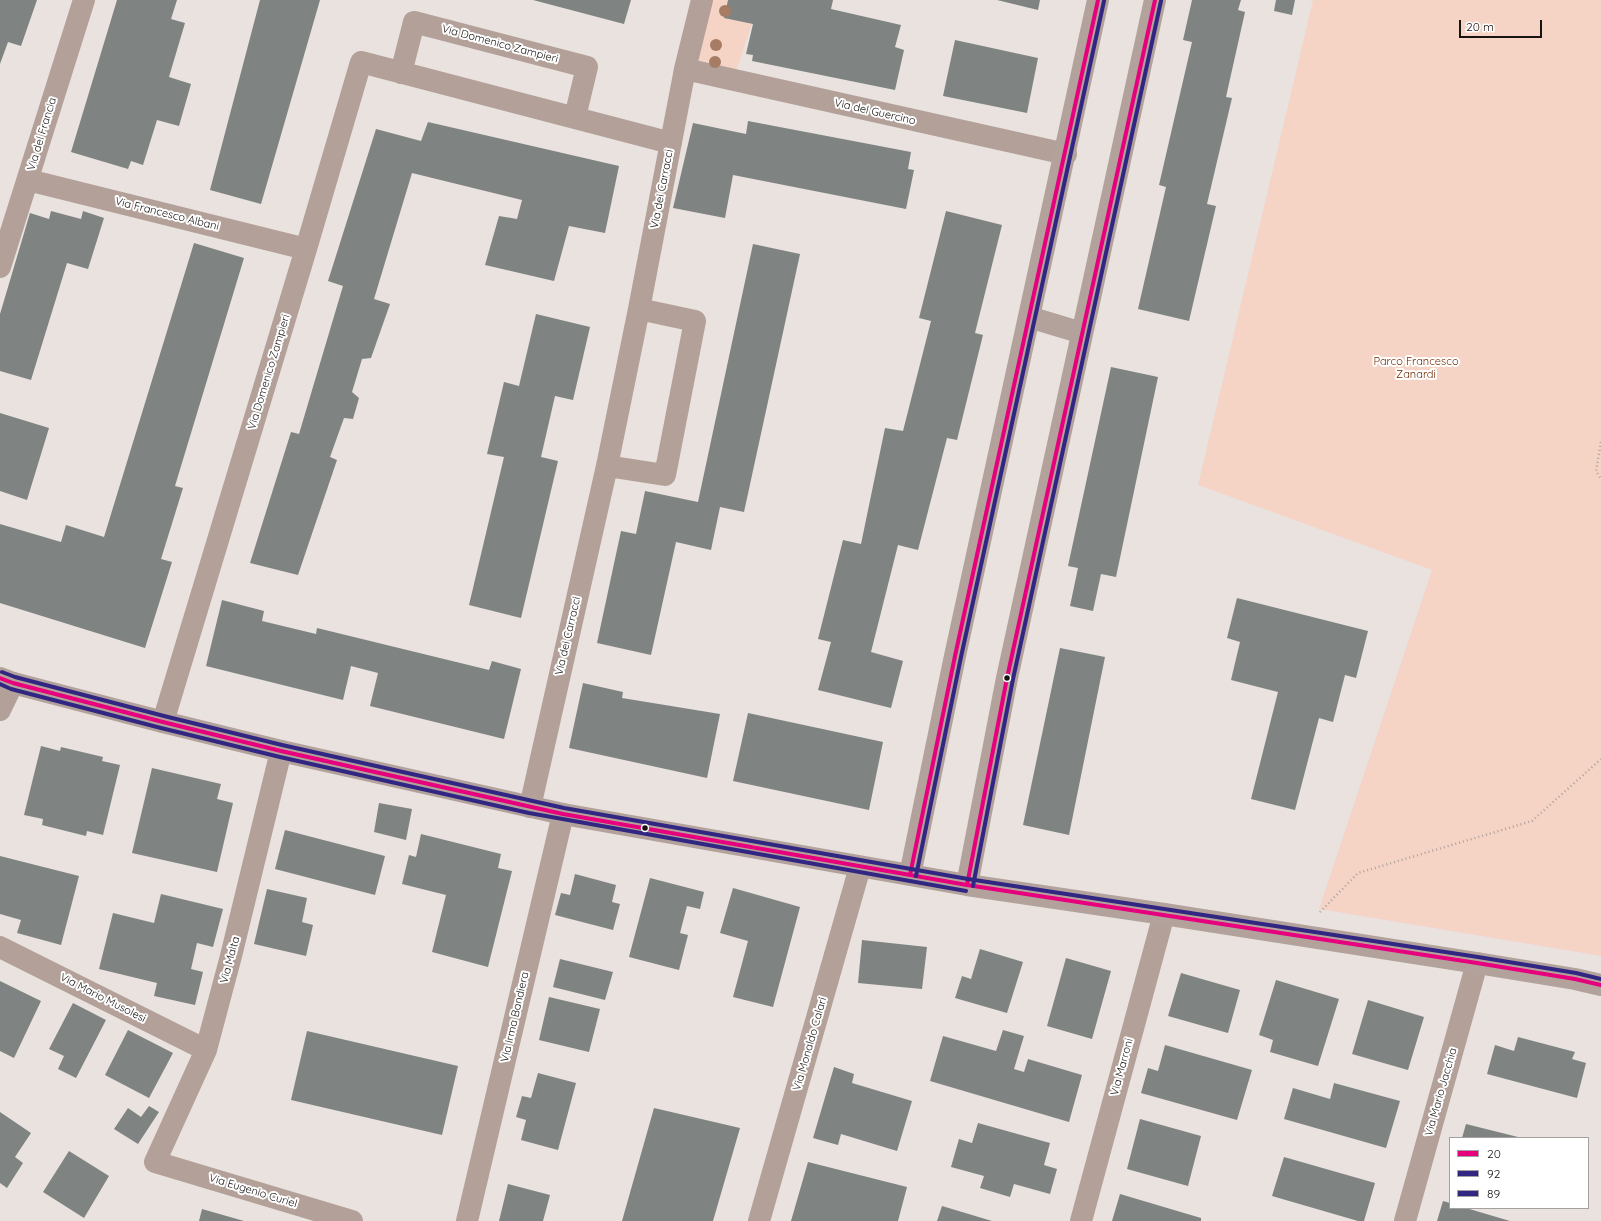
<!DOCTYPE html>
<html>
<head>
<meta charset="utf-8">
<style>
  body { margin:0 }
  #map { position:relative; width:1601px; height:1221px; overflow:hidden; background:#e9e2df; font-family:Quicksand,sans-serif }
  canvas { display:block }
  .legend { position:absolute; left:1449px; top:1137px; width:140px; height:72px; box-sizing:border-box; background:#fff; border:1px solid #a2a1a0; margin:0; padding:5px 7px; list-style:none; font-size:12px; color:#171311 }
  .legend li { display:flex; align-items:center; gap:8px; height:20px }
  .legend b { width:20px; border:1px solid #a2a1a0 }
  .scale { position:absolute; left:1459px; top:20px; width:83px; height:18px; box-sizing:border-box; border:2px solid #171311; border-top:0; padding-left:5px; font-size:12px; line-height:14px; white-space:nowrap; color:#171311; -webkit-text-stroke:3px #fff; paint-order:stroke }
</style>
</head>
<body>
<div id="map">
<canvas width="1601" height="1221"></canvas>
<ul class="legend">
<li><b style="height:5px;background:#e6007e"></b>20</li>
<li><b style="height:5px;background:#312783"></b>92</li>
<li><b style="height:5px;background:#312783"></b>89</li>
</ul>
<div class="scale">20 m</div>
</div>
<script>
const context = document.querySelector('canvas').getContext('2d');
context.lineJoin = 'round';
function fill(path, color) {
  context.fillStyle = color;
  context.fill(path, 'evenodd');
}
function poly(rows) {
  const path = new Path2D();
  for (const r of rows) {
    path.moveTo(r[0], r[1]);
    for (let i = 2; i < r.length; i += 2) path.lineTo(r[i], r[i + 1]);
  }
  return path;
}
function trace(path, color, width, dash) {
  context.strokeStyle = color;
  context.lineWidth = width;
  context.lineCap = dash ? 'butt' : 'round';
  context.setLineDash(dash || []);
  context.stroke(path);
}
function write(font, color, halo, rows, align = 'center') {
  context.font = font + ' Quicksand,sans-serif';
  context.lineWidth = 4;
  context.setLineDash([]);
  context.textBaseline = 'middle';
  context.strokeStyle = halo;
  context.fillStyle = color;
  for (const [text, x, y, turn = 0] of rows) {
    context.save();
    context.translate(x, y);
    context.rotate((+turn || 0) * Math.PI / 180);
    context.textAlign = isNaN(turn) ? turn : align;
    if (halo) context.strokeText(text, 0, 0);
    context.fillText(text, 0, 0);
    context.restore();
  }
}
fill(poly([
  [705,0,760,0,735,74,687,60],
  [1313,0,1601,0,1601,956,1319,909,1432,570,1198,485]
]), '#f5d4c6');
fill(poly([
  [0,0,37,0,21,46,8,42,0,64],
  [117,0,177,0,171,19,185,23,169,77,191,84,179,126,157,120,143,165,131,161,128,169,71,152],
  [260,0,320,0,261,204,210,190],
  [533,0,631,0,624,24],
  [728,0,833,0,831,9,901,25,895,47,904,50,895,90,752,61,753,55,746,54,753,24,724,18],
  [997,0,1040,0,1038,10],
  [1192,0,1241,0,1238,10,1245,12,1226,97,1232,98,1207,204,1216,206,1189,321,1138,309,1166,187,1159,185,1192,42,1183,40],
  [1276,0,1295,0,1292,15,1274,11],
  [955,40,1038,58,1027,113,943,96],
  [748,121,911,152,908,169,914,170,906,209,733,175,725,218,673,208,693,123,746,134],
  [428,122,619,166,605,233,569,226,554,281,485,265,499,216,517,219,522,200,412,173,374,299,390,304,371,358,362,359,352,392,359,398,353,419,344,418,330,457,337,460,298,575,250,563,291,432,299,434,343,286,328,281,376,129,421,141],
  [51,211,81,219,83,211,104,218,88,269,67,263,31,380,0,371,0,314,30,213,49,219],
  [946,211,1002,225,975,333,983,335,957,440,947,438,918,550,898,545,871,652,903,661,891,708,818,690,831,642,818,639,843,540,861,544,885,428,903,431,931,321,919,318],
  [194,243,244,258,175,486,183,488,161,559,172,562,145,648,0,603,0,524,61,542,66,525,104,537],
  [753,244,800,254,744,512,720,507,711,550,676,542,651,655,597,643,621,531,636,534,645,491,698,502],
  [536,314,590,327,573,400,555,396,541,457,558,461,521,618,469,605,504,457,487,454,504,382,519,386],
  [1111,367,1158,377,1116,577,1101,574,1093,611,1070,606,1078,568,1068,566],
  [0,413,49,428,27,500,0,491],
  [1237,598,1368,631,1356,678,1345,675,1333,722,1319,718,1295,810,1251,799,1278,692,1231,680,1240,642,1227,638],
  [222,600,264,611,262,621,316,634,317,628,489,670,492,661,521,669,504,739,370,706,378,673,351,666,343,700,206,666],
  [1060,648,1105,657,1069,835,1023,825],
  [583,683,623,692,622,698,720,714,707,778,569,748],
  [748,713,883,742,869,810,733,781],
  [41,746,60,751,61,747,103,757,102,761,120,765,103,835,87,831,86,836,42,825,43,819,24,815],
  [152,768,221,784,217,799,233,803,217,872,132,853],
  [379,803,412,809,406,840,374,832],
  [285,830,385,856,375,895,275,869],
  [421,834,501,854,498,868,512,871,488,967,432,952,446,895,402,884,409,855,416,857],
  [0,856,79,876,61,945,17,933,21,920,0,914],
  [575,874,616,885,612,902,620,904,613,930,555,915,561,893,570,895],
  [650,878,704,892,700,909,687,906,680,933,688,935,679,970,629,957],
  [733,888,800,907,773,1007,733,997,748,941,720,933],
  [267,889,307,898,302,922,313,925,306,956,254,944],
  [161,894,223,909,213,947,197,943,191,969,203,972,195,1005,154,996,157,983,99,969,113,913,154,923],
  [862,940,927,947,922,989,858,983],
  [980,949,1023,962,1007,1013,955,998,962,976,971,979],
  [1066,958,1111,971,1092,1039,1047,1026],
  [560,959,613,972,605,1000,553,987],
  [1181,973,1240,990,1228,1033,1168,1016],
  [1276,980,1339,999,1318,1066,1270,1052,1273,1040,1259,1035],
  [0,981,41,1001,14,1058,0,1051],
  [549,997,600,1009,589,1052,539,1040],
  [1368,1000,1424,1017,1408,1070,1352,1054],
  [73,1003,106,1020,76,1078,58,1069,64,1056,49,1049],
  [128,1030,173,1053,149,1098,105,1075],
  [1003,1030,1024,1036,1014,1069,1024,1072,1028,1059,1082,1075,1069,1122,930,1081,943,1036,996,1051],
  [307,1031,458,1066,442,1135,291,1100],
  [1518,1037,1575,1052,1572,1059,1586,1063,1577,1098,1487,1074,1495,1045,1514,1051],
  [1165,1045,1252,1070,1237,1120,1141,1093,1148,1068,1158,1071],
  [834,1067,854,1074,852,1083,912,1101,897,1151,841,1134,838,1145,813,1138],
  [538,1073,576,1083,558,1150,521,1140,526,1120,516,1117,522,1096,531,1098],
  [1334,1083,1400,1101,1386,1148,1284,1119,1293,1088,1330,1099],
  [149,1106,159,1112,138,1144,114,1129,128,1108,141,1117],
  [654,1108,740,1128,713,1221,622,1221],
  [0,1112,31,1133,15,1157,23,1163,7,1188,0,1183],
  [1140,1119,1201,1136,1188,1186,1127,1169],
  [978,1123,1050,1143,1044,1165,1057,1169,1050,1194,1014,1184,1010,1197,980,1188,984,1176,951,1167,959,1139,972,1143],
  [1466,1124,1518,1137,1518,1138,1462,1138],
  [69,1151,109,1176,84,1218,43,1192],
  [1284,1157,1375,1183,1364,1221,1358,1221,1272,1196],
  [808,1162,907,1187,898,1221,791,1221],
  [508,1184,550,1195,543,1221,499,1221],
  [1120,1194,1201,1218,1201,1221,1112,1221],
  [1443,1201,1450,1203,1450,1208,1466,1208,1510,1221,1437,1221],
  [942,1206,992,1221,937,1221],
  [202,1209,244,1221,199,1221]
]), '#7f8482');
trace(poly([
  [1601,442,1596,471,1601,479],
  [1320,912,1358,873,1532,821,1601,759]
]), '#ada19d', 2.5, [1, 3]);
trace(poly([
  [685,69,1066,154],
  [401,73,414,22,587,67,575,117],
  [28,180,306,249],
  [0,267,84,0],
  [607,466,665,475,695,321,639,309],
  [0,710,13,683],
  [163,722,306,249,361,62,671,143],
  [281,751,231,956,206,1050,155,1162,352,1221],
  [530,807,607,466,639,309,685,69,702,0],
  [0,947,206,1050],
  [467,1221,563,814],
  [759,1221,860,867],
  [1081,1221,1164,914],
  [1405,1221,1477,963]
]), '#b3a199', 22);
trace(poly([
  [1029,317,1082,333],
  [0,678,13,683,163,722,281,751,563,814,967,885,1164,914,1477,963,1575,979,1601,985],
  [910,875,955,656,1098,0],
  [967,885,1007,678,1155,0]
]), '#b2a29b', 22);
trace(poly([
  [0,678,13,683,163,722,281,751,563,814,967,885,1477,963,1575,979,1601,985],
  [910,875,955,656,1098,0],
  [967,885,1007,678,1155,0]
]), '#e6007e', 4);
trace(poly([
  [0,684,11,689,161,728,280,757,529,813,966,891],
  [916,876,961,657,1104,1],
  [973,886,1013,679,1161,1]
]), '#312783', 4);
trace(poly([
  [2,672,15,677,164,716,282,745,564,808,968,879,1478,957,1576,973,1601,979]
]), '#312783', 4);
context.fillStyle = '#a67d64';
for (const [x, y] of [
  [725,11],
  [716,45],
  [715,62]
]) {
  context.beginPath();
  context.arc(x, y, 6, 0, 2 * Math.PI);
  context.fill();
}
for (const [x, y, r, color] of [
  [1007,678,3.5,"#171311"],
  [645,828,3.5,"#171311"]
]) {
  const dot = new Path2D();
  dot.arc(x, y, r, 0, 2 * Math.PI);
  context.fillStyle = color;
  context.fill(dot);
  trace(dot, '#fff', 1.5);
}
write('11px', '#171311', '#fff', [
  ["Via Domenico Zampieri",500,44,15],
  ["Via del Guercino",875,112,13],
  ["Via del Francia",42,134,-73],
  ["Via dei Carracci",662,189,-79],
  ["Via Francesco Albani",167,214,14],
  ["Via Domenico Zampieri",269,372,-73],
  ["Via dei Carracci",568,636,-77],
  ["Via Malta",230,960,-75],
  ["Via Mario Musolesi",103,998,27],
  ["Via Irma Bandiera",515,1017,-77],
  ["Via Monaldo Calari",810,1044,-74],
  ["Via Marroni",1122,1067,-75],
  ["Via Mario Jacchia",1441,1092,-74],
  ["Via Eugenio Curiel",253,1191,17]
]);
write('11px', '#702a00', '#fff', [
  ["Parco Francesco",1416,362],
  ["Zanardi",1416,375]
]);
</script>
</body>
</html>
